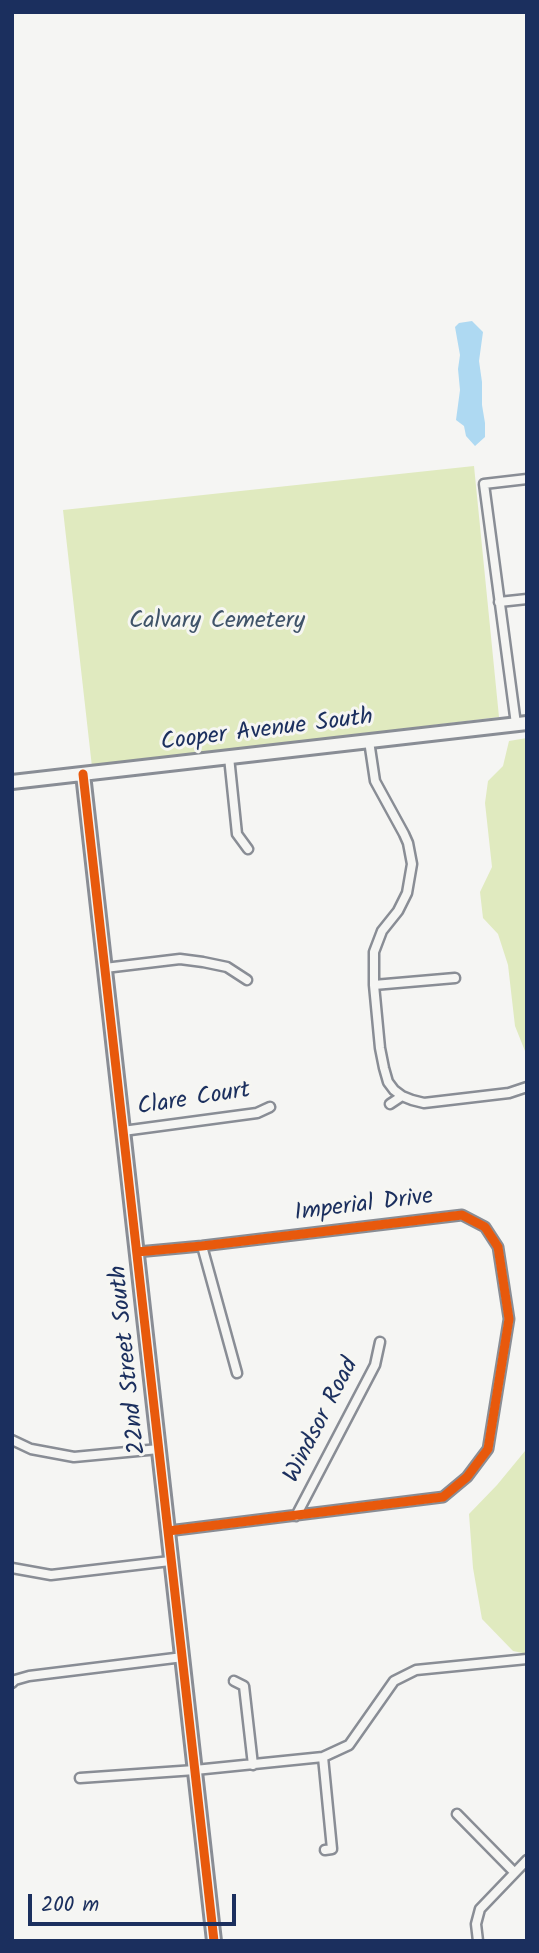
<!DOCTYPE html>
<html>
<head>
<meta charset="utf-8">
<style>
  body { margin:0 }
  #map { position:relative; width:539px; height:1953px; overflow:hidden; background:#f5f5f3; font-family:Kalam,sans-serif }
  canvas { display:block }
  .frame { position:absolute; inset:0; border:14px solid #1b2f5e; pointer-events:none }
  .scale { position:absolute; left:28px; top:1894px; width:208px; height:32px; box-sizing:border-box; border:4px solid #1b2f5e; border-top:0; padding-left:9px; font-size:21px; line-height:24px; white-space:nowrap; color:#1b2f5e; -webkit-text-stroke:5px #f6f6f2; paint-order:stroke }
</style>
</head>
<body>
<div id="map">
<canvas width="539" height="1953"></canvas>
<div class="frame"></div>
<div class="scale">200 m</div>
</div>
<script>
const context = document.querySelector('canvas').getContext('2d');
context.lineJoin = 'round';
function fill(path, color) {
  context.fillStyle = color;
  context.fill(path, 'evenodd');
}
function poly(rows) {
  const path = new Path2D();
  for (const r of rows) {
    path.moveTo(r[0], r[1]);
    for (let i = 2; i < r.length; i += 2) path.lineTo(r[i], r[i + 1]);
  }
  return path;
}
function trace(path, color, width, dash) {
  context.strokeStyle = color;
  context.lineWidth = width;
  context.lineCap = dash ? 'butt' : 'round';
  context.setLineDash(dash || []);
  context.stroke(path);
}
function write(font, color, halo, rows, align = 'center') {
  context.font = font + ' Kalam,sans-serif';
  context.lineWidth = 6;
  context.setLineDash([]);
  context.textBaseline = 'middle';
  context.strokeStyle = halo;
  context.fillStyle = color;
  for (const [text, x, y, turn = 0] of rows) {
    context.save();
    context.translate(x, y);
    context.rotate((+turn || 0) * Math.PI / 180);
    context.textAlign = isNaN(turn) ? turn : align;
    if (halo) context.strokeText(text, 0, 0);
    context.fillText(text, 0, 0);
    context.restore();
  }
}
fill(poly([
  [474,466,499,717,92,767,63,510],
  [527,738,527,1056,515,1026,508,965,498,934,483,918,480,892,492,867,485,803,488,781,503,766,509,741],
  [527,1445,527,1654,513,1651,482,1619,473,1568,469,1514,497,1485,525,1451]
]), '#e0eabf');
fill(poly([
  [472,321,483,332,479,361,482,382,482,405,485,423,485,437,475,446,466,436,464,426,456,420,460,390,458,369,460,355,455,327,459,323]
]), '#aed9f2');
const street = poly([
  [499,602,527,599],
  [516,724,484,484,527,479],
  [369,741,375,781,404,834,408,843,412,864,407,893,398,911,382,931,374,952,374,985,380,1048,384,1068,388,1082,394,1090,402,1096,412,1100,424,1103,509,1093,527,1087],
  [229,757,237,834,248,849],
  [105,968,180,959,203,962,227,967,247,980],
  [374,985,455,978],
  [390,1104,402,1096],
  [123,1131,257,1113,270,1107],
  [202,1246,237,1373],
  [137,1252,202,1246,462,1215,485,1227,498,1247,509,1319,488,1449,467,1477,443,1497,168,1531],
  [12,1440,31,1449,74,1457,159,1449],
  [296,1516,375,1365,380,1342],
  [12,1568,51,1575,170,1561],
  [234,1681,244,1686,253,1765],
  [12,1683,15,1680,29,1676,183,1657],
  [323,1757,332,1849,325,1850],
  [80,1778,195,1770,323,1757,349,1745,394,1681,416,1670,527,1659],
  [457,1814,514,1872],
  [478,1941,476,1924,480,1909,527,1860]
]);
const secondary = poly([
  [83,774,214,1941],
  [12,782,527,723]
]);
trace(street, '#898d95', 13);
trace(secondary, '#898d95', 18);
trace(street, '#f5f5f3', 8);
trace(secondary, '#f5f5f3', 12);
trace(poly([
  [83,774,214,1941],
  [137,1252,202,1246,462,1215,485,1227,498,1247,509,1319,488,1449,467,1477,443,1497,168,1531]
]), '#e8590c', 9);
write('24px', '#3f5369', '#f6f6f2', [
  ["Calvary Cemetery",217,623]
]);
write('24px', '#1b2f5e', '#f6f6f2', [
  ["Cooper Avenue South",267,732,-7],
  ["Clare Court",194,1101,-9],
  ["Imperial Drive",364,1207,-7],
  ["22nd Street South",130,1360,-96],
  ["Windsor Road",323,1421,-63]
]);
</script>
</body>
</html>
